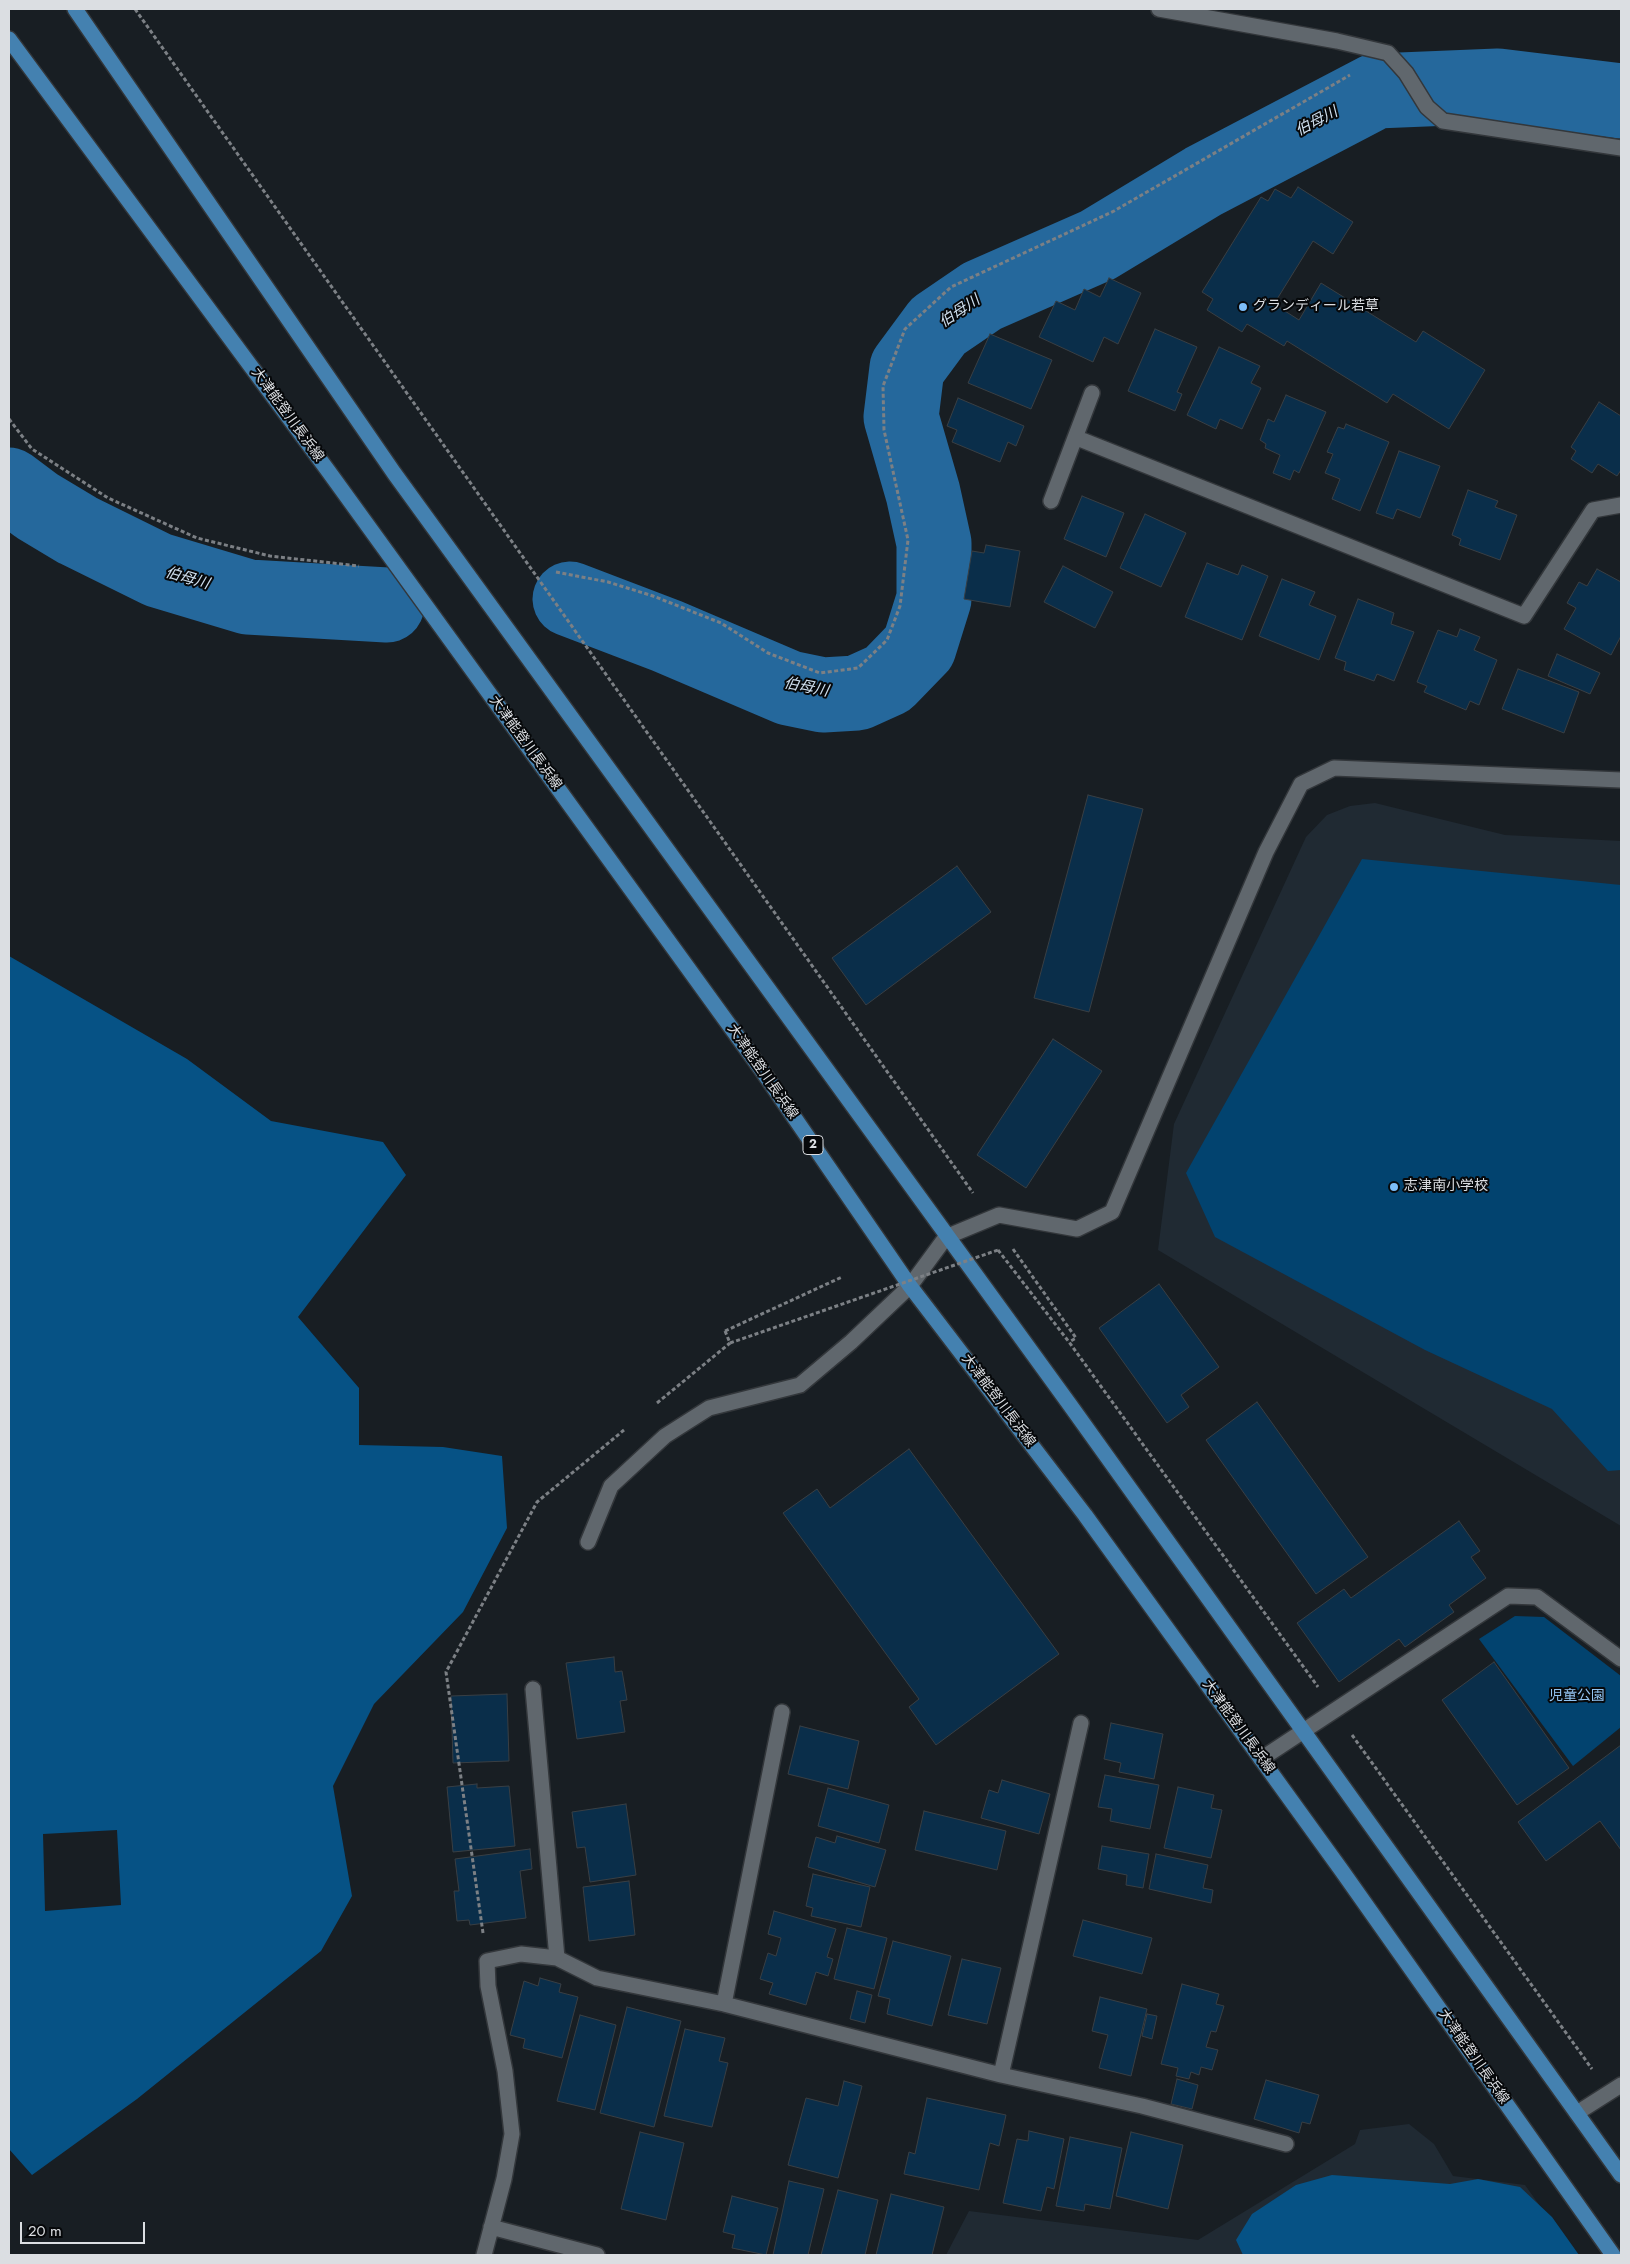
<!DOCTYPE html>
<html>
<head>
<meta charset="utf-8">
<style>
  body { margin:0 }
  #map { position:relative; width:1630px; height:2264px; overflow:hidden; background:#181e23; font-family:Jost,sans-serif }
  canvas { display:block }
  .frame { position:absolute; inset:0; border:10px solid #dbdee2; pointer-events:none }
  .scale { position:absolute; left:20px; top:2222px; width:125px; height:22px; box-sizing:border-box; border:2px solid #dbdee2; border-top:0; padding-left:6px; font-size:15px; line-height:18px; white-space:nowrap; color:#dbdee2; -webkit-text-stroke:4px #06080a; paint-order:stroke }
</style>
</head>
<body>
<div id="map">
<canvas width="1630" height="2264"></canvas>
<div class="frame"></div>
<div class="scale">20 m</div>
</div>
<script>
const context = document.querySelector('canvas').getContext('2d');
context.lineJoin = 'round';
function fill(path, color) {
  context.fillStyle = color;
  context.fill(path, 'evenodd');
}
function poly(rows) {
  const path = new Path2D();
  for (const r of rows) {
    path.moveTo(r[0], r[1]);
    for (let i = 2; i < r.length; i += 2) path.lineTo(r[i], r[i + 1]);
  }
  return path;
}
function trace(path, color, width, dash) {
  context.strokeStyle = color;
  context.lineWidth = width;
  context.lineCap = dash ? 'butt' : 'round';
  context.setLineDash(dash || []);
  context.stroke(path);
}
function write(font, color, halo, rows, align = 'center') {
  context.font = font + ' Jost,"Noto Sans JP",sans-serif';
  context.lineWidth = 4;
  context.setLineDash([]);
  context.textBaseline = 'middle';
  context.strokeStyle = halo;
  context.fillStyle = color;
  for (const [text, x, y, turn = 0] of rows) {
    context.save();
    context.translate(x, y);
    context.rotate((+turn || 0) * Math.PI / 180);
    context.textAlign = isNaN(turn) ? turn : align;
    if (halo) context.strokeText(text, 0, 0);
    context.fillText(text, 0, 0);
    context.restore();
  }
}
fill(poly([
  [1375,803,1505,835,1621,841,1621,1526,1158,1250,1174,1124,1306,837,1327,815,1350,806],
  [1409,2124,1434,2144,1453,2176,1525,2185,1575,2255,946,2255,969,2211,1198,2240,1355,2144,1360,2130]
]), '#202a33');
fill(poly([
  [1362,859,1621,885,1621,1470,1608,1471,1552,1409,1425,1350,1215,1237,1186,1173],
  [1515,1616,1544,1617,1621,1676,1621,1727,1573,1766,1479,1639]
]), '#02436f');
fill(poly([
  [9,956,187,1059,271,1121,383,1142,406,1175,298,1317,359,1388,359,1445,443,1447,502,1456,507,1528,463,1612,374,1704,333,1786,352,1896,321,1951,137,2099,32,2175,9,2149],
  [117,1830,121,1905,45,1911,43,1834],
  [1332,2175,1450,2184,1478,2179,1520,2187,1552,2217,1579,2255,1243,2255,1236,2240,1252,2214,1296,2185]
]), '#065285');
trace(poly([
  [9,485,37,506,77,530,158,570,248,597,387,605],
  [570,599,667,636,789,688,823,695,857,693,888,679,919,647,934,599,934,543,923,493,901,417,907,368,938,326,982,296,1098,245,1204,181,1376,91,1498,86,1621,101]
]), '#25689c', 75);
const building = poly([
  [1298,187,1353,222,1333,254,1313,241,1274,304,1299,320,1321,283,1416,342,1423,331,1485,370,1449,429,1393,394,1387,403,1287,341,1284,346,1247,324,1242,332,1207,310,1213,299,1202,292,1261,197,1268,201,1275,189,1291,198,1298,187],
  [1109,278,1141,293,1118,344,1104,337,1093,362,1039,337,1056,301,1075,310,1084,289,1100,297,1109,278],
  [1155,329,1197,347,1177,392,1182,394,1175,411,1128,391,1155,329],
  [990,334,1052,360,1031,409,968,383,990,334],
  [1219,347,1260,366,1251,383,1261,388,1242,429,1220,419,1216,429,1187,415,1219,347],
  [1286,395,1326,412,1299,473,1294,470,1290,480,1273,473,1280,455,1265,448,1266,444,1260,440,1268,419,1274,422,1286,395],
  [958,398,1024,426,1016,446,1008,442,1000,462,952,442,957,430,947,426,958,398],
  [1599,402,1621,416,1621,470,1617,476,1598,464,1592,473,1571,459,1576,451,1571,447,1599,402],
  [1346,424,1389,442,1360,511,1332,499,1340,479,1325,473,1333,454,1327,452,1338,427,1344,429,1346,424],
  [1399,451,1440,466,1420,518,1397,509,1393,519,1376,513,1399,451],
  [1468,490,1498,501,1495,507,1517,515,1500,560,1459,545,1461,539,1452,535,1468,490],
  [1082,496,1124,513,1106,557,1064,539,1082,496],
  [1145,514,1186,533,1161,587,1120,568,1145,514],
  [986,545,1020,551,1010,607,964,599,972,551,984,553,986,545],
  [1207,563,1238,575,1242,565,1268,576,1242,640,1185,617,1207,563],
  [1063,566,1113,592,1095,628,1044,602,1063,566],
  [1597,569,1621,582,1621,636,1611,655,1564,629,1576,608,1567,603,1579,582,1587,586,1597,569],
  [1282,579,1315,592,1309,605,1336,616,1319,660,1259,636,1282,579],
  [1358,599,1394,613,1391,624,1414,632,1394,681,1377,674,1374,681,1344,670,1346,662,1335,658,1358,599],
  [1460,629,1480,637,1474,650,1497,660,1479,705,1470,701,1466,710,1424,692,1427,686,1417,682,1438,630,1457,637,1460,629],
  [1557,654,1600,673,1590,694,1548,676,1557,654],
  [1518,669,1579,692,1564,733,1502,709,1518,669],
  [1088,795,1143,809,1089,1012,1034,998,1088,795],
  [957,866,991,912,866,1005,832,958,957,866],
  [1053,1039,1102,1071,1026,1188,977,1155,1053,1039],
  [1159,1284,1219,1367,1181,1395,1189,1407,1167,1423,1099,1328,1159,1284],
  [1257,1402,1368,1557,1316,1594,1206,1440,1257,1402],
  [909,1449,1059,1654,936,1745,909,1707,919,1699,783,1513,817,1489,830,1508,909,1449],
  [1459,1521,1480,1551,1471,1557,1486,1578,1449,1605,1454,1612,1405,1647,1399,1639,1339,1682,1297,1623,1344,1589,1351,1598,1459,1521],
  [614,1657,615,1672,622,1671,627,1700,620,1701,625,1732,577,1739,566,1663,614,1657],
  [1494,1662,1569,1768,1517,1805,1442,1700,1494,1662],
  [507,1694,509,1761,453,1763,451,1696,507,1694],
  [1111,1723,1163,1734,1154,1779,1119,1772,1121,1763,1104,1759,1111,1723],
  [800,1726,859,1741,848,1789,788,1774,800,1726],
  [1621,1745,1621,1850,1600,1821,1546,1861,1518,1822,1621,1745],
  [1105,1775,1159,1785,1150,1829,1110,1821,1112,1809,1098,1807,1105,1775],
  [1002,1780,1050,1794,1039,1834,981,1818,989,1790,998,1793,1002,1780],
  [477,1784,477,1788,509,1786,515,1846,453,1852,447,1787,477,1784],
  [1178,1787,1214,1795,1211,1808,1222,1810,1211,1858,1164,1848,1178,1787],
  [828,1788,889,1805,879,1843,818,1826,828,1788],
  [626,1804,636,1875,590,1882,585,1847,577,1848,572,1812,626,1804],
  [924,1811,1006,1831,997,1870,915,1850,924,1811],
  [837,1836,886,1850,875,1887,808,1867,816,1837,835,1843,837,1836],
  [1102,1846,1149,1854,1143,1888,1126,1885,1127,1875,1098,1869,1102,1846],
  [530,1849,532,1869,520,1871,526,1918,470,1925,469,1920,457,1921,454,1891,459,1891,455,1859,530,1849],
  [1156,1854,1208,1865,1203,1888,1213,1890,1211,1903,1149,1889,1156,1854],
  [813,1874,870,1887,861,1927,811,1916,813,1908,806,1906,813,1874],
  [629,1881,635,1935,589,1941,583,1887,629,1881],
  [774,1911,836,1929,827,1957,833,1959,828,1976,816,1972,806,2005,769,1994,773,1983,760,1979,768,1953,776,1956,781,1938,768,1934,774,1911],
  [1083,1920,1152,1938,1142,1974,1073,1956,1083,1920],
  [847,1928,887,1938,874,1989,834,1979,847,1928],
  [893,1941,951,1956,932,2026,887,2014,890,1999,878,1996,893,1941],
  [962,1959,1001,1968,987,2024,948,2015,962,1959],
  [540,1978,561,1984,559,1992,578,1997,562,2058,523,2048,525,2039,510,2035,524,1981,538,1986,540,1978],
  [1182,1984,1219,1994,1216,2004,1224,2006,1216,2032,1211,2031,1206,2047,1218,2050,1212,2070,1201,2067,1199,2075,1191,2072,1189,2079,1176,2076,1178,2068,1161,2064,1182,1984],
  [857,1991,872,1995,865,2023,850,2019,857,1991],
  [1100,1997,1147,2009,1131,2076,1099,2068,1108,2035,1092,2031,1100,1997],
  [627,2007,681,2021,654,2127,600,2113,627,2007],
  [1147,2014,1157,2016,1152,2039,1142,2036,1147,2014],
  [580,2015,616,2025,595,2110,557,2101,580,2015],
  [685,2029,725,2038,719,2061,728,2063,712,2127,664,2116,685,2029],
  [1177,2079,1198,2085,1192,2109,1171,2104,1177,2079],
  [1266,2080,1319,2095,1310,2124,1302,2122,1299,2133,1254,2119,1266,2080],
  [844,2081,862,2086,838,2178,788,2165,806,2098,838,2106,844,2081],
  [927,2098,1006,2115,999,2146,990,2143,979,2190,904,2174,909,2152,915,2154,927,2098],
  [1029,2131,1064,2139,1054,2189,1047,2187,1041,2211,1003,2203,1017,2139,1028,2141,1029,2131],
  [640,2132,684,2143,666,2220,621,2209,640,2132],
  [1131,2132,1183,2145,1168,2209,1116,2196,1131,2132],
  [1070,2137,1122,2148,1110,2209,1085,2204,1084,2211,1056,2206,1070,2137],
  [789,2181,824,2189,808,2255,773,2255,789,2181],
  [838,2190,878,2200,865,2255,821,2255,838,2190],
  [891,2194,944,2207,932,2255,876,2255,891,2194],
  [732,2196,778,2208,766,2255,732,2248,735,2235,723,2232,732,2196]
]);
fill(building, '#0a2e4a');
trace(building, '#393f44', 1);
const minor = poly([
  [1159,9,1337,41,1388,53,1406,73,1427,107,1443,121,1621,148],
  [1077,438,1524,616,1593,510,1621,505],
  [1051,501,1092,393],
  [588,1542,611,1486,665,1436,709,1408,800,1385,851,1342,910,1286,946,1237,999,1215,1077,1229,1112,1212,1266,852,1301,784,1334,768,1621,780],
  [533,1689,557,1958],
  [1261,1759,1508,1596,1537,1597,1621,1659],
  [724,2004,782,1712],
  [1001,2075,1081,1723],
  [1577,2113,1621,2085],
  [491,2227,597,2255],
  [484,2255,504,2179,512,2134,505,2071,488,1986,487,1961,521,1954,557,1958,597,1978,724,2004,1001,2075,1142,2106,1286,2144]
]);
const major = poly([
  [75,9,394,473,1070,1405,1621,2175],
  [9,39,329,472,761,1069,910,1286,1085,1515,1342,1871,1613,2255]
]);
trace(minor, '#33373b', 18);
trace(major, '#33373b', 18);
trace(poly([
  [135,9,973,1193],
  [9,419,32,449,108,498,197,538,270,556,359,566],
  [556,572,608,582,653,596,721,623,768,653,820,673,858,668,887,640,900,606,908,540,884,430,883,386,905,329,951,287,1114,211,1350,75],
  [1013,1249,1076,1338,1069,1342],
  [998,1250,1069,1342,1318,1687],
  [725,1331,842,1277],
  [657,1403,730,1343],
  [1352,1735,1592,2069],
  [483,1933,446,1672,537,1502,624,1430]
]), '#7c8085', 3, [4, 2.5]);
trace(minor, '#60676d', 15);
trace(major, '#4481b0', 15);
trace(poly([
  [725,1331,730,1343,998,1250]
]), '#7c8085', 3, [4, 2.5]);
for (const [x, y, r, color] of [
  [1243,307,5,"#7cbef9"],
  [1394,1187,5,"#7cbef9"]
]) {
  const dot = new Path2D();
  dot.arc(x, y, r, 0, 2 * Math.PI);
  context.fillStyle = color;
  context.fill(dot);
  trace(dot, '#06080a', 2);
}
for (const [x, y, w] of [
  [813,1145,20]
]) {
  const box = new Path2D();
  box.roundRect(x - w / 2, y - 9.5, w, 19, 4);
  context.fillStyle = '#06080a';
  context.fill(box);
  trace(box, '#dbdee2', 1);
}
write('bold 12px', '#dbdee2', null, [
  ["2",813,1145]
]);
write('14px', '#dbdee2', '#06080a', [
  ["グランディール若草",1253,307],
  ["志津南小学校",1404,1187]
], 'left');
write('14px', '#dbdee2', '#06080a', [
  ["大津能登川長浜線",287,415,54],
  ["大津能登川長浜線",525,743,54],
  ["大津能登川長浜線",762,1072,55],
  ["大津能登川長浜線",998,1401,53],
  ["大津能登川長浜線",1238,1727,54],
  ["大津能登川長浜線",1473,2057,55]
]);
write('14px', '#94c5f2', '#06080a', [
  ["児童公園",1577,1697]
]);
write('italic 15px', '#d0e0ef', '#06080a', [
  ["伯母川",1317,122,-28],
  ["伯母川",960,312,-34],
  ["伯母川",187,579,16],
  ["伯母川",806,688,11]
]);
</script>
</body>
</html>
